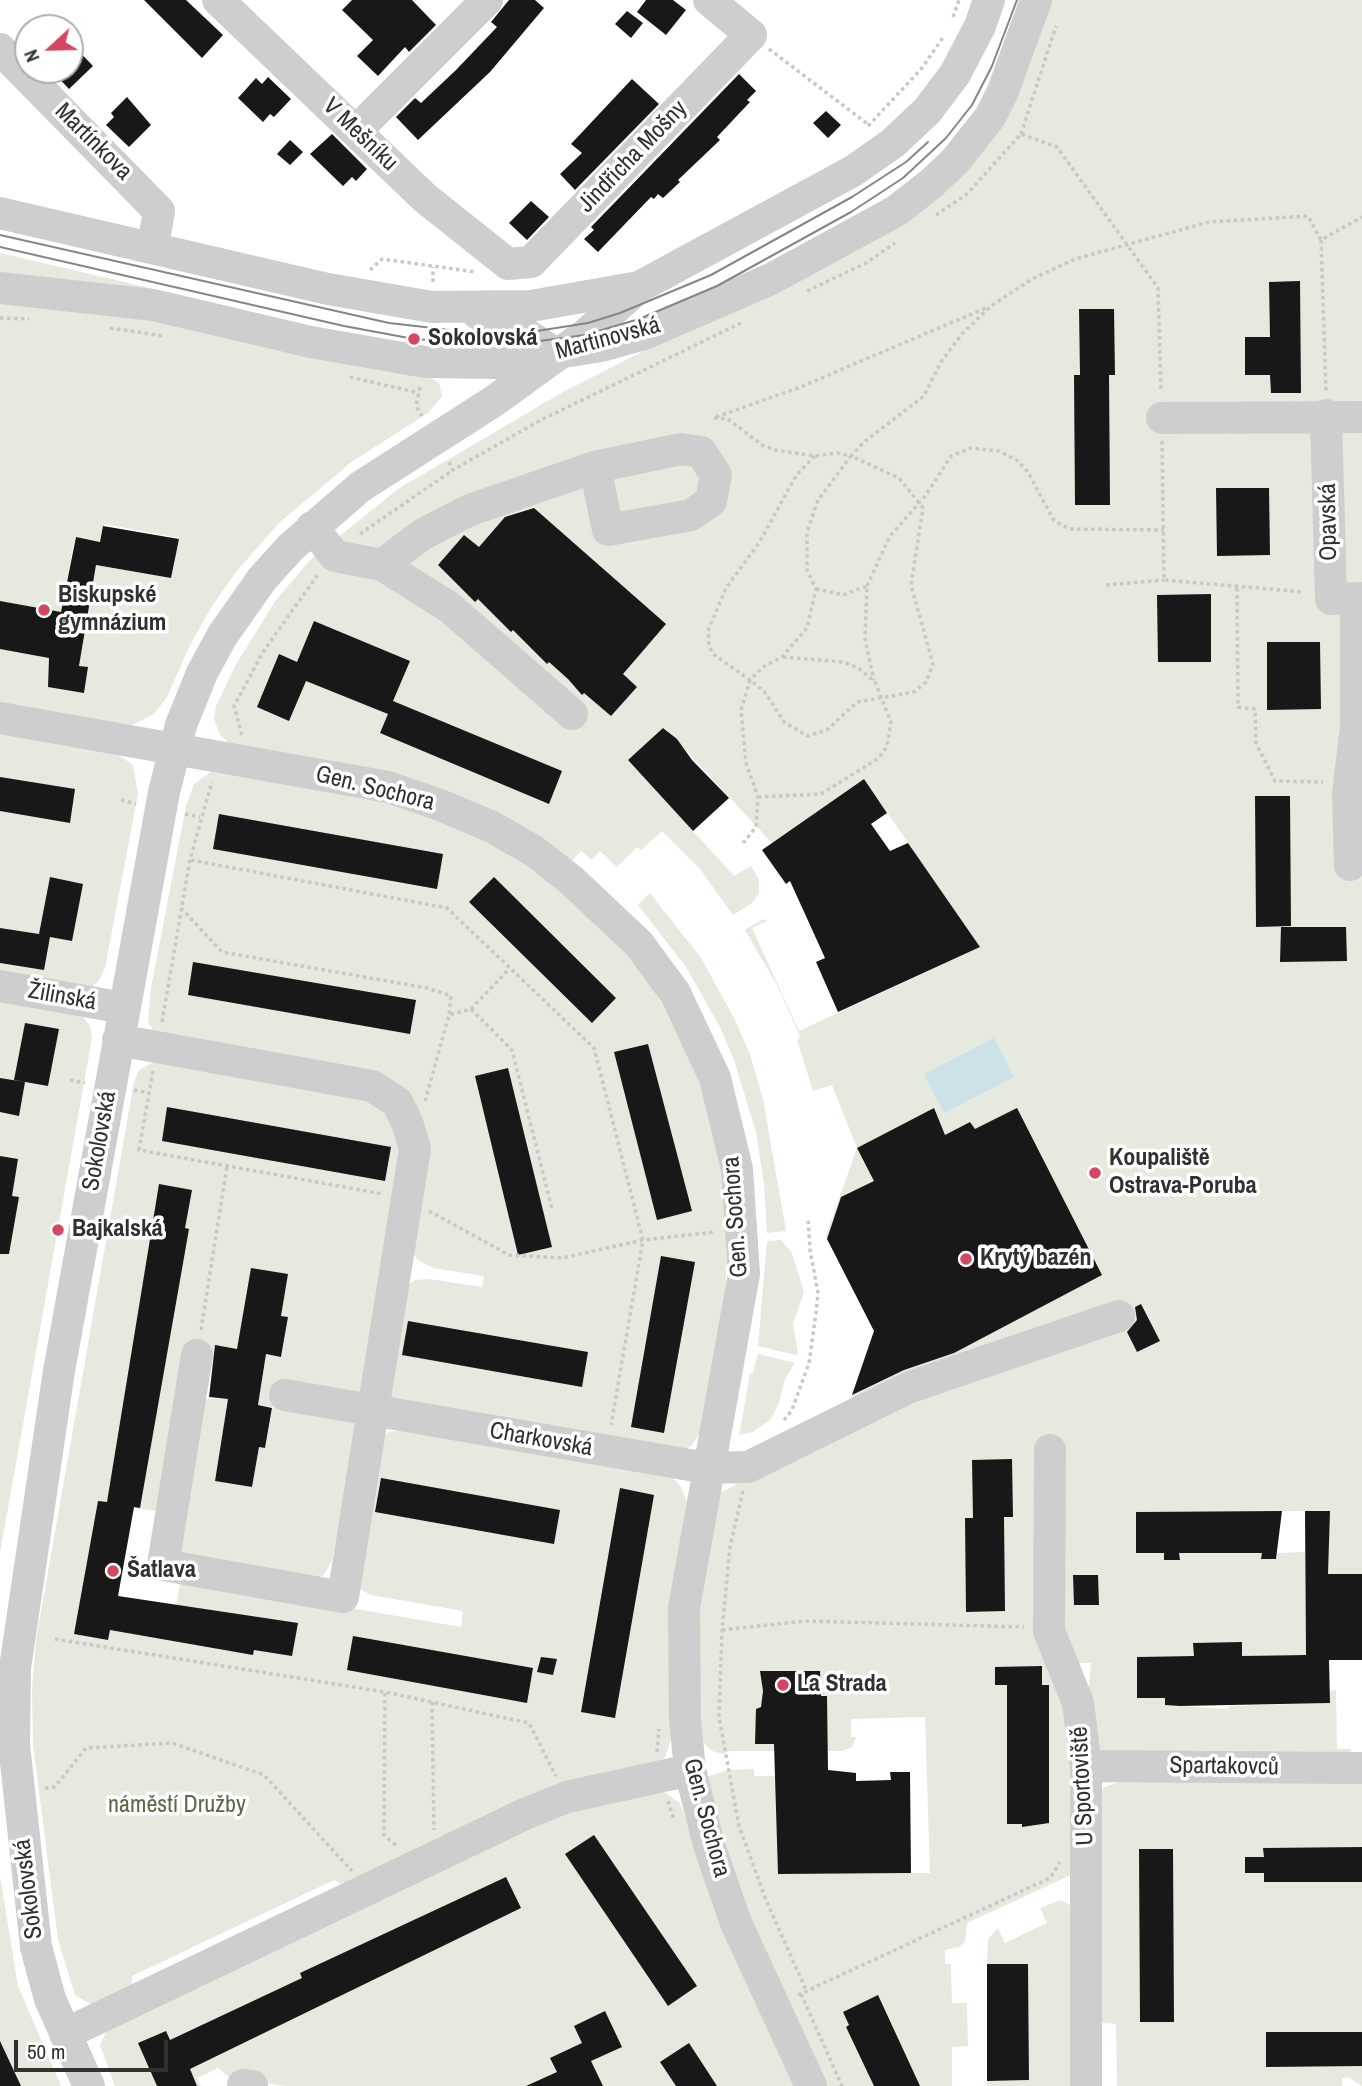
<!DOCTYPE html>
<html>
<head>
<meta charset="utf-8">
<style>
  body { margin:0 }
  #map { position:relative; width:1362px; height:2086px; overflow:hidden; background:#fff; font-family:"Archivo Narrow",sans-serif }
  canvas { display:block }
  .north { position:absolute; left:14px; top:14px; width:70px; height:70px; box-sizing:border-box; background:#fff; border:2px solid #adadad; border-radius:50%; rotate:248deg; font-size:19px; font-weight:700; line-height:28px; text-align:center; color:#313131 }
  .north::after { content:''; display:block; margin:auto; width:24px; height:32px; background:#d44762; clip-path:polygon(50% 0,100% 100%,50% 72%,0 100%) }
  .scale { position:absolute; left:14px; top:2040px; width:154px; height:32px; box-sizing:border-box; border:4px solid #313131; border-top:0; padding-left:9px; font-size:21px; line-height:24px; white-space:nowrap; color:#313131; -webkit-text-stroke:5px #fff; paint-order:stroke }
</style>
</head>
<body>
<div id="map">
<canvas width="1362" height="2086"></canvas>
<div class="north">N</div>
<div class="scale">50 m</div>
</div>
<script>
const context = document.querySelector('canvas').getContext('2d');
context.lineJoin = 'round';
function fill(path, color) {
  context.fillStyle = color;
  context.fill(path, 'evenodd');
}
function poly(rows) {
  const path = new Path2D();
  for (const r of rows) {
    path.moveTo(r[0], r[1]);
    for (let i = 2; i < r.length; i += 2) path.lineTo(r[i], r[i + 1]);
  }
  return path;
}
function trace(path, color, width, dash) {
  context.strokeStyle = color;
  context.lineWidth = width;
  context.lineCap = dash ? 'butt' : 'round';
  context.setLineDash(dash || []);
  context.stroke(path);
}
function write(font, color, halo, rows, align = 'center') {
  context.font = font + ' "Archivo Narrow",sans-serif';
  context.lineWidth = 7;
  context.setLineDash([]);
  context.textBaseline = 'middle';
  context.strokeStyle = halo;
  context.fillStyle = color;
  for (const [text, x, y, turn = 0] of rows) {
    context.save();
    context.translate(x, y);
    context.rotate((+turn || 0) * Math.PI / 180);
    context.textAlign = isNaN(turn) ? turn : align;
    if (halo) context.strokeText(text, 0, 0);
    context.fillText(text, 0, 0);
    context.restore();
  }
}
fill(poly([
  [1046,0,1362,0,1362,1574,1328,1574,1329,1511,1136,1512,1136,1553,1164,1553,1164,1560,1179,1560,1179,1553,1262,1553,1262,1559,1276,1559,1277,1553,1305,1552,1306,1655,1242,1656,1241,1642,1194,1656,1137,1657,1137,1698,1165,1698,1165,1705,1228,1709,1229,1706,1330,1703,1330,1691,1336,1690,1337,1749,1351,1749,1350,1753,1098,1758,1085,1728,1091,1663,1080,1663,1071,1875,967,1923,965,1942,959,1947,945,1950,945,1964,951,1964,952,2003,967,2003,968,2046,952,2047,952,2086,819,2086,742,1920,699,1779,728,1770,754,1769,754,1776,776,1776,778,1874,930,1873,925,1717,851,1719,851,1737,856,1737,852,1747,843,1751,730,1751,723,1754,712,1751,692,1732,690,1684,711,1498,776,1463,848,1407,874,1331,826,1236,857,1148,832,1085,813,1091,797,1040,800,1038,798,1032,778,987,745,930,763,919,767,921,752,928,799,1031,980,947,864,779,772,843,664,727,628,760,734,876,751,866,759,880,759,893,752,903,733,915,700,869,662,831,641,850,637,847,617,867,600,851,592,860,581,851,568,865,233,747,220,735,214,719,216,706,235,666,276,600,310,560,398,489,563,392,919,211],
  [0,253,240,309,239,312,0,277],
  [0,301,111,312,428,376,439,383,442,396,428,413,350,463,279,523,235,573,211,608,189,647,167,697,154,714,130,726,0,708,0,647,42,649,84,693,88,668,79,666,96,565,171,578,179,538,104,524,100,541,75,537,61,612,0,601],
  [0,730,110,749,133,765,138,794,105,968,98,982,89,989,0,980],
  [211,772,420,808,507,848,605,928,644,975,661,1002,703,1088,724,1180,727,1261,725,1299,701,1431,692,1445,678,1455,388,1399,402,1289,415,1280,429,1279,482,1287,484,1276,433,1268,418,1260,409,1248,399,1094,154,1032,148,1022,151,988,186,806,194,784],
  [650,893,701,958,735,1020,750,1054,763,1099,786,1231,767,1233,764,1184,756,1132,734,1060,720,1027,686,967,638,905],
  [0,996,83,1017,90,1026,92,1038,0,1553],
  [161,1058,378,1099,404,1133,360,1408,332,1560,325,1573,321,1577,179,1561,201,1399,228,1399,215,1481,252,1487,259,1447,265,1448,273,1407,258,1405,266,1354,282,1356,288,1317,281,1316,288,1274,237,1349,215,1346,211,1369,204,1367,158,1511,134,1508,118,1596,176,1606,181,1579,461,1627,463,1611,371,1595,356,1587,379,1439,389,1432,405,1430,664,1475,673,1478,681,1487,688,1505,669,1638,671,1740,665,1757,659,1765,351,1889,334,1880,132,1976,131,1995,93,2006,75,1995,58,1940,33,1745,32,1689,36,1640,134,1082,139,1070],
  [781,1240,792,1253,804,1292,793,1324,798,1353,795,1355,758,1346,767,1241],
  [758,1354,795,1363,785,1379,779,1403,771,1419,753,1432,739,1435,750,1374,753,1373],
  [1362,1778,1362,2086,1348,2077,1342,2078,1342,2086,1117,2086,1116,2024,1102,2023,1095,1797,1103,1788,1123,1780],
  [660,1789,680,1803,722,1925,795,2086,286,2086,230,2078,218,2068,197,2078,201,2086,115,2086,100,2045,110,2024,557,1812],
  [0,1876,18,1986,61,2086,0,2086],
  [1061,1900,1071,1906,1074,2086,987,2086,987,2081,1029,2080,1028,1965,987,1964,988,1939,998,1928,1005,1943,1047,1923,1040,1908]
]), '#e5e9de');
fill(poly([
  [994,1038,1014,1077,944,1113,924,1074]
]), '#cce1e8');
fill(poly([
  [144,0,186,0,223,35,202,58],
  [352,0,412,0,436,25,409,52,405,47,378,76,357,56,373,40,342,10],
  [509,0,535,0,544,8,490,72,418,140,396,117,415,98,421,103,456,70,497,27,491,22],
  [646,0,673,0,686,10,666,35,637,12],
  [627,11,643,23,631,38,615,24],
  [70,42,93,66,69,89,51,70,70,70],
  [739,74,756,91,747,100,750,102,717,137,720,140,678,180,680,182,663,198,658,194,654,199,651,197,598,252,584,239,594,230,591,227],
  [268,77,291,99,274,117,270,114,263,122,238,98,256,78,262,84],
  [632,79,659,104,575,190,560,174,582,153,571,144],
  [127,97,151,125,129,147,106,125,114,117,111,113],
  [826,111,841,125,828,138,813,123],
  [332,134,367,169,356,181,352,177,343,186,310,154],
  [290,140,303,152,290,165,277,154],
  [531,201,549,217,527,240,509,223],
  [1300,281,1301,393,1271,393,1270,375,1245,375,1245,337,1270,337,1269,282],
  [1079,309,1114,309,1115,375,1109,375,1110,505,1075,505,1074,375,1080,375],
  [1216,488,1269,488,1270,555,1217,556],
  [534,508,666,624,623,674,637,687,611,716,584,693,582,695,568,679,549,662,547,664,513,630,511,632,478,599,475,602,438,565,464,535,479,547,505,517],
  [103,526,179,539,171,578,96,565,79,666,88,667,84,693,48,687,49,658,0,649,0,601,61,612,76,537,100,542],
  [1211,594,1211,662,1158,662,1157,595],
  [314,621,410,661,393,701,562,771,549,804,380,733,388,714,306,681,289,721,257,707,279,654,297,662],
  [1267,642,1320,642,1321,709,1267,710],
  [663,728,677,739,692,760,729,798,693,831,628,760],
  [0,777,75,789,70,823,0,811],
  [864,779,887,813,871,824,890,851,908,843,980,947,838,1012,816,962,825,958,790,881,786,884,762,850],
  [1255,796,1290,796,1291,926,1256,927],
  [219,814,443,854,437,889,213,849],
  [50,877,83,884,72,941,50,937,44,970,0,963,0,928,39,934],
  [494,877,616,998,592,1023,469,902],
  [1281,927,1346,927,1347,961,1280,962],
  [193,962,416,1000,410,1034,188,995],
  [25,1023,59,1029,48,1086,14,1080],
  [648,1044,692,1211,657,1220,614,1052],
  [508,1068,552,1247,518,1255,475,1076],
  [0,1078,25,1082,19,1116,0,1112],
  [167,1107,391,1147,385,1181,162,1141],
  [934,1108,945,1135,970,1122,975,1129,1017,1108,1102,1275,954,1353,904,1370,852,1395,874,1331,827,1239,841,1197,874,1181,857,1148],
  [0,1156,18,1159,12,1196,19,1197,9,1254,0,1254],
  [159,1184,192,1190,185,1228,189,1229,140,1508,134,1507,118,1596,298,1623,292,1656,254,1650,253,1655,110,1630,108,1640,74,1634,98,1501,107,1502],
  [661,1256,695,1262,664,1433,631,1427],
  [251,1268,288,1274,281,1316,288,1317,281,1357,266,1354,258,1405,272,1408,265,1448,259,1447,252,1487,215,1481,228,1399,209,1397,215,1345,237,1349],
  [1141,1304,1160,1341,1137,1352,1127,1332,1137,1320,1135,1307],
  [408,1321,588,1352,582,1387,402,1355],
  [1012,1459,1013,1517,1004,1517,1005,1611,966,1612,965,1518,973,1518,972,1460],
  [381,1478,560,1510,554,1544,375,1512],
  [620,1488,654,1495,615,1718,581,1712],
  [1282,1511,1276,1559,1261,1559,1262,1553,1179,1553,1180,1560,1164,1560,1164,1553,1136,1553,1136,1512],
  [1305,1511,1330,1511,1328,1574,1362,1574,1362,1660,1329,1660,1330,1703,1180,1706,1165,1705,1165,1698,1137,1698,1137,1657,1194,1656,1193,1643,1242,1642,1242,1656,1306,1655],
  [1073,1575,1098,1575,1099,1605,1074,1605],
  [353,1636,533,1668,527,1703,347,1670],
  [541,1657,557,1659,553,1675,537,1672],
  [1042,1666,1042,1685,1049,1685,1049,1823,1022,1827,1022,1824,1007,1824,1007,1685,995,1685,995,1667],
  [760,1671,820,1671,821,1696,827,1696,828,1770,856,1773,856,1781,891,1780,890,1772,910,1772,911,1873,778,1874,774,1744,755,1744,756,1709,761,1707,763,1691],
  [594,1835,697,1986,668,2006,565,1854],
  [1362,1847,1362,1882,1264,1882,1264,1873,1245,1873,1245,1857,1264,1857,1263,1848],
  [1139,1849,1173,1849,1174,2022,1140,2022],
  [506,1877,521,1908,190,2069,197,2086,157,2086,138,2043,166,2031,170,2040,302,1978,300,1973],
  [987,1964,1028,1964,1029,2080,987,2081],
  [878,1995,920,2086,874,2086,846,2027,849,2025,843,2012],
  [605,2011,622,2047,591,2061,603,2086,526,2086,557,2072,550,2058,582,2043,574,2026],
  [1266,2032,1362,2032,1362,2066,1266,2067],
  [0,2041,21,2086,0,2086],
  [689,2043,717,2086,676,2086,660,2062]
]), '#181818');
trace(poly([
  [953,17,959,0],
  [769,49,869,125],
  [868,126,922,68,944,36],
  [1021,134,1056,26],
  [936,215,967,194,1021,134,1057,147,1158,288,1161,392],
  [1321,240,1326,392],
  [370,270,382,259,476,272],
  [433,282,433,267],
  [807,291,866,263,895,243],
  [0,318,29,319],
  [110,328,164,336],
  [350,377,419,393],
  [420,387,416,406,422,416],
  [716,417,798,388,988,307],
  [714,418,728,419,762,445,775,450,815,456,837,453,851,456,864,442,924,396,941,362,962,334,991,306,1032,279,1075,259,1209,222,1308,216,1321,240,1362,217],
  [1162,441,1164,580,1304,592],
  [449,462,453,470,539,421,743,322],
  [360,534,453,470],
  [1106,585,1164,580],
  [867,586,890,536,926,495,951,456,971,448,999,451,1018,461,1028,472,1053,519,1063,526,1072,529,1164,530],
  [1237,588,1238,707,1255,709,1256,743,1275,781,1323,782],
  [816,589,843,595,867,586,865,640,874,680],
  [242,735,234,706,263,652,319,573],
  [758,797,821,794,879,758,887,746,891,722,875,682,858,668,843,662,782,657],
  [121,800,136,804],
  [185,814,200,817],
  [743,843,756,827,758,797,746,763,741,710,750,680,764,691,785,723,808,736,827,730,857,702,914,692,926,682,933,664,911,585,923,508,899,478,851,456,818,500,807,532,807,570,816,589,807,628,782,657,763,667,750,680,713,654,709,646,708,631,726,588,759,543,797,474,815,456],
  [191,860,447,908,594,1048,643,1240,611,1425],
  [181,908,222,952,427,988,451,996,449,1015],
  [471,1009,512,1050,552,1209],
  [162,1022,190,859,212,782],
  [153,1071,139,1150,383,1194],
  [70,1080,85,1083],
  [134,1090,149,1093],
  [425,1101,449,1015,471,1009,509,969],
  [429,1211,509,1255,562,1258,643,1240,715,1232],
  [201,1330,227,1166],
  [784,1420,792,1410,809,1363,816,1313,818,1293,810,1250,808,1217],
  [743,1491,730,1547,722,1630,719,1717,739,1826,766,1900,806,1990],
  [722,1630,805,1621,1024,1627],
  [55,1639,385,1692,529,1723,556,1776],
  [385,1693,384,1835,398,1847],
  [432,1702,434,1830],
  [657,1752,659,1729],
  [45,1788,55,1787,86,1748,172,1743,264,1775,352,1871],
  [668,1801,674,1820],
  [801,1994,842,2086],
  [798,1995,1050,1878,1060,1862]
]), '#c8c8c8', 3.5, [3.5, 3.5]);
trace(poly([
  [218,0,425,198,508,264,531,262,751,35,709,0],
  [0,49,159,211,153,246],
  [356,131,487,0],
  [0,213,328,289,432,307,531,306,639,287,853,171,893,143,927,111,955,74,980,26,989,0],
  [0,288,153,305,311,342,425,362,495,363,601,346,644,334,771,279,896,211,932,183,956,160,990,117,1003,91,1036,0],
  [478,314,523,332,558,355],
  [1326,415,1331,599,1362,598],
  [1162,418,1362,417],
  [312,527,335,556,382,565,449,607,572,714],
  [382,565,423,534,470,510,595,467,681,449,701,452,716,475,711,501,691,515,608,530,595,467],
  [0,718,388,787,440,805,492,827,534,851,571,880,639,944,675,993,715,1078,737,1169,744,1274,684,1608,685,1719,690,1770,709,1845,736,1923,811,2086],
  [1350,865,1348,794,1356,727,1356,599],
  [0,986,124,1008],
  [118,1040,372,1086,397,1102,407,1122,415,1149,343,1597,163,1565,197,1355],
  [285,1395,707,1468,748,1467,910,1387,1119,1316],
  [1050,1450,1049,1631,1078,1703,1086,1766,1086,2086],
  [1086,1766,1362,1768],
  [65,2034,527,1813,567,1797,690,1770],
  [243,2085,252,2086],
  [89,2086,50,1999,36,1947,14,1744,15,1668,59,1371,164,792,181,725,202,673,222,636,262,579,291,547,360,487,494,401,585,335,639,287]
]), '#cecece', 32);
trace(poly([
  [0,235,389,323,477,333,537,331,588,323,620,313,711,275,852,197,906,162,928,142],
  [0,247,344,326,414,339,509,345,585,335,639,319,717,286,851,212,903,178,946,138,972,105,992,66,1017,0]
]), '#868686', 2);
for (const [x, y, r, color] of [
  [414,339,7,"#d44762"],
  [44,610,7,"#d44762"],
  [1095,1173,7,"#d44762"],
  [58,1230,7,"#d44762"],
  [966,1259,7,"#d44762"],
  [113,1571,7,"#d44762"],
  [783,1685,7,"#d44762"]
]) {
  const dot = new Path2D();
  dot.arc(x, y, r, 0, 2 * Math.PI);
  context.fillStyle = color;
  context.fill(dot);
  trace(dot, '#fff', 2.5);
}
write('24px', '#313131', '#fff', [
  ["V Mešníku",360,135,44],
  ["Martínkova",93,142,45],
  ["Jindřicha Mošny",633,157,-46],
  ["Martinovská",608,339,-15],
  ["Opavská",1329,522,-91],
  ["Gen. Sochora",375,789,14],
  ["Žilinská",62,997,10],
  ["Sokolovská",100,1141,-80],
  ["Gen. Sochora",736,1217,-94],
  ["Charkovská",541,1440,10],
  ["Spartakovců",1224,1767,1],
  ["U Sportoviště",1083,1786,-93],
  ["Gen. Sochora",706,1818,75],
  ["Sokolovská",29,1889,-97]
]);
write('bold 24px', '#313131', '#fff', [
  ["Sokolovská",428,339],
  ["Biskupské",58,596],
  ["gymnázium",58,624],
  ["Koupaliště",1109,1159],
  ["Ostrava-Poruba",1109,1187],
  ["Bajkalská",72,1230],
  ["Krytý bazén",980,1259],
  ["Šatlava",127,1571],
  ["La Strada",797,1685]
], 'left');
write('24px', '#596942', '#fff', [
  ["náměstí Družby",177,1806]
]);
</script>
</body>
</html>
